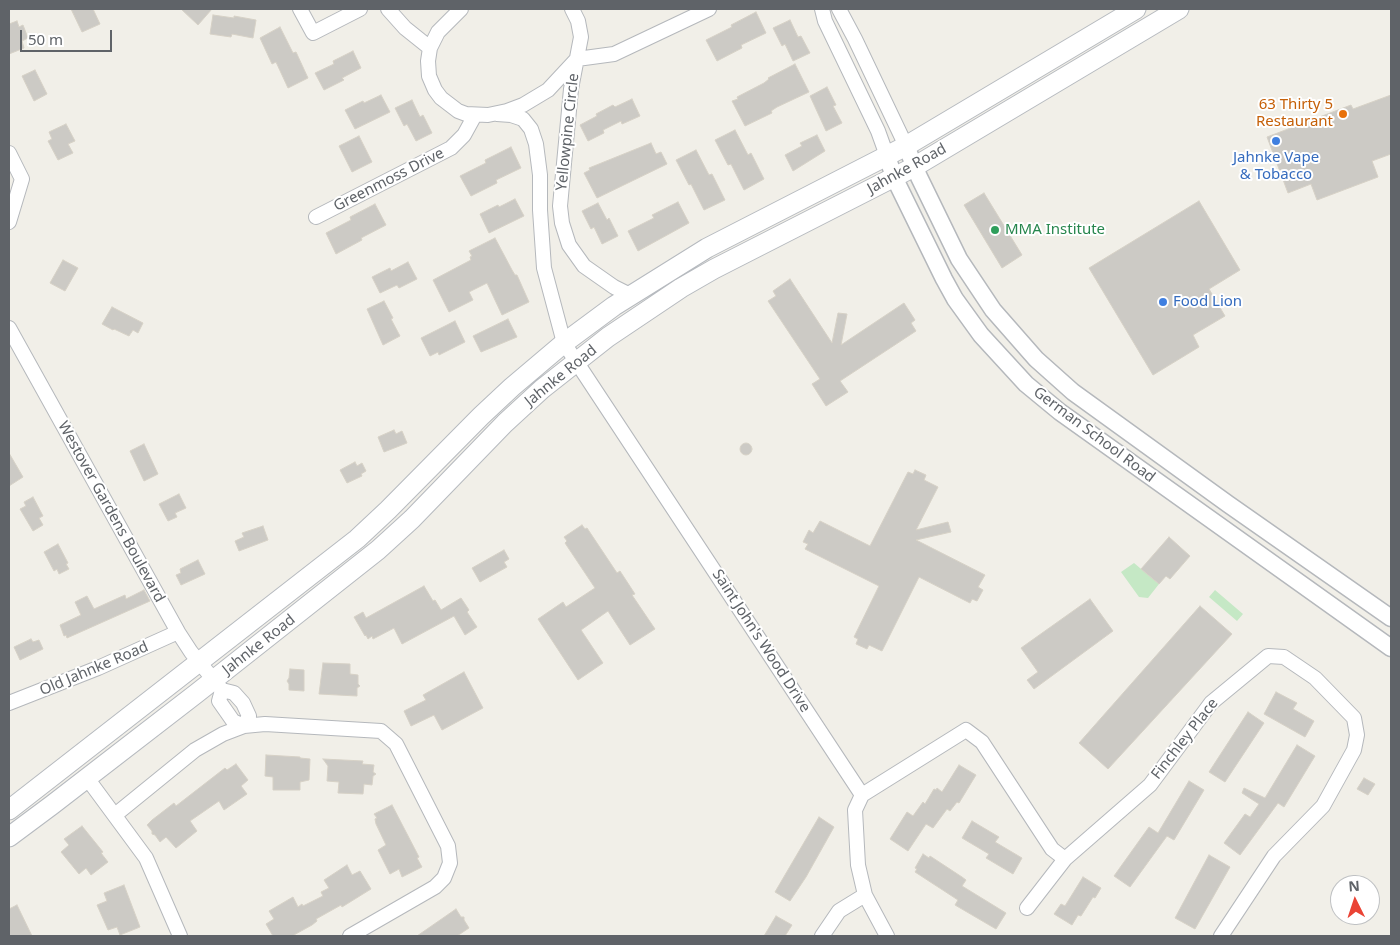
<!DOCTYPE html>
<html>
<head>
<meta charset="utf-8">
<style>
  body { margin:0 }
  #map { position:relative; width:1400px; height:945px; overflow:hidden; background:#f1efe8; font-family:"Noto Sans",sans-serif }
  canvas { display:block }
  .frame { position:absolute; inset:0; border:10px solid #5f6368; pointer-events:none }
  .north { position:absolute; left:1330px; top:875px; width:50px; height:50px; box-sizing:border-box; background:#fff; border:1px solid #bfc1c3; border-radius:50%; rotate:356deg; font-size:14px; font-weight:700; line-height:20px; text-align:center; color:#5f6368 }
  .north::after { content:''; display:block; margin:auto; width:18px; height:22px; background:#ea4335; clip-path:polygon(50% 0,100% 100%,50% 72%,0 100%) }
  .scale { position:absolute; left:20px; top:30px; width:92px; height:22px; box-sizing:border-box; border:2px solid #5f6368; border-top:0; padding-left:6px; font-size:15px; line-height:18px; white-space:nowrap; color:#5f6368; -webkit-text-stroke:4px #fff; paint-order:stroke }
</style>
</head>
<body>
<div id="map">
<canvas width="1400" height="945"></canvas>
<div class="frame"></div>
<div class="north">N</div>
<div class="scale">50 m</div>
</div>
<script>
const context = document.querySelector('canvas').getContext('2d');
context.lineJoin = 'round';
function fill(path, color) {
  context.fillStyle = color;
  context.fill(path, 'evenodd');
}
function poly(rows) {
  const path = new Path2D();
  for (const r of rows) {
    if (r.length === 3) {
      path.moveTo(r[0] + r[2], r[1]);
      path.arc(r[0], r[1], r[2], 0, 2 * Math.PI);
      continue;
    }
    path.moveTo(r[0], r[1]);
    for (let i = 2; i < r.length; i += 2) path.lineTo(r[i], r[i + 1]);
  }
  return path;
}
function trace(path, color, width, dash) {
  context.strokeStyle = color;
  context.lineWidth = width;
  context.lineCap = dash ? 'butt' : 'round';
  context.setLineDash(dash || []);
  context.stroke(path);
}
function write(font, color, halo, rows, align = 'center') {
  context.font = font + ' "Noto Sans",sans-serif';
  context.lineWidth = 4;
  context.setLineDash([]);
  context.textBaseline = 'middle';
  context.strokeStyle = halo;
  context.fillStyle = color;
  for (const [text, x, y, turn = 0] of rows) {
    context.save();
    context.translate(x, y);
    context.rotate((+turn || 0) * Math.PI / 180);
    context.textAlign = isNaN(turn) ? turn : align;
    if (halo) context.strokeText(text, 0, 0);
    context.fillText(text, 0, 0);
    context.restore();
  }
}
fill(poly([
  [1134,563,1159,584,1148,598,1139,597,1121,572],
  [1215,590,1243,614,1237,621,1209,597]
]), '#c5e8c5');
const building = poly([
  [71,9,93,9,100,24,82,32,71,9],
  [181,9,212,9,198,25,181,9],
  [756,12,766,33,741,45,742,48,717,61,706,40,732,27,731,25,756,12],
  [213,15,234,18,234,16,256,20,253,38,232,34,231,37,210,34,213,15],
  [790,20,798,37,801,36,810,53,793,61,785,44,782,46,773,28,790,20],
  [17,21,19,27,23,25,28,38,22,41,24,48,9,54,9,24,17,21],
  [280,27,293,53,296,52,308,78,288,88,276,62,272,64,260,38,280,27],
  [353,51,361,68,342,78,344,80,324,90,315,73,334,64,333,61,353,51],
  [795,64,809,92,777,107,771,111,772,113,745,126,732,101,738,99,737,97,764,83,769,79,768,78,795,64],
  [35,70,47,94,34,101,22,76,35,70],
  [827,87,836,105,833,106,842,123,826,131,810,96,827,87],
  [381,95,390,112,355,129,345,110,363,101,364,103,381,95],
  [1391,95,1391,154,1372,161,1378,177,1317,200,1311,184,1288,193,1267,137,1351,105,1353,109,1391,95],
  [632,99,640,116,622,124,621,121,603,130,604,133,588,141,580,125,597,116,596,114,613,105,615,107,632,99],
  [412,100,420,117,423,115,432,133,416,141,407,124,404,126,395,108,412,100],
  [66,124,75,141,68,144,73,153,58,160,48,141,52,139,49,132,66,124],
  [735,130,748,155,751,153,764,179,744,190,731,164,728,165,715,140,735,130],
  [817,135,825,151,793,171,785,155,802,146,800,143,817,135],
  [359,136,372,162,352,172,339,146,359,136],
  [651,143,656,154,661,152,667,164,597,198,584,173,590,170,589,168,651,143],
  [511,147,521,168,496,180,497,183,471,196,460,176,486,163,485,160,511,147],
  [696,150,709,175,712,174,725,200,704,210,691,184,689,185,676,160,696,150],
  [984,193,1022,255,1002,268,964,205,984,193],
  [515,199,524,216,489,233,480,214,498,205,499,207,515,199],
  [1199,201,1240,270,1209,289,1225,316,1193,335,1199,347,1153,375,1089,268,1199,201],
  [678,202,689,223,638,251,628,231,654,218,652,215,678,202],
  [598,203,607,220,609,218,618,236,602,244,594,227,591,229,582,211,598,203],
  [375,204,386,225,361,238,362,240,336,254,326,233,351,220,350,217,375,204],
  [495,238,512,270,515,275,517,275,529,302,502,315,487,283,469,292,473,300,449,312,433,280,471,260,470,257,472,256,469,251,495,238],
  [63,260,78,268,65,291,50,283,63,260],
  [408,262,417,279,399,288,397,285,380,293,372,277,390,268,391,271,408,262],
  [790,279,832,343,838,313,847,314,841,345,904,303,915,320,911,323,916,331,840,381,848,392,826,406,812,384,820,379,768,301,776,296,773,291,790,279],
  [384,301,393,318,391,319,400,336,383,345,367,309,384,301],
  [112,307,143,323,138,333,133,330,129,336,114,329,113,330,102,324,112,307],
  [508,319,517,337,481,352,473,336,508,319],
  [455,321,465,342,439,355,438,352,430,356,421,338,455,321],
  [394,430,396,434,402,431,407,443,384,452,378,437,394,430],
  [746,449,6],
  [144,444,158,474,144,481,130,451,144,444],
  [9,453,23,477,9,486,9,453],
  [355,462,357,466,362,463,366,471,361,474,362,476,347,483,340,470,355,462],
  [915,470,926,475,924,480,938,487,916,530,948,522,951,532,916,540,985,575,978,587,983,590,977,601,972,599,970,603,919,577,882,651,869,645,867,649,856,644,858,639,854,637,879,586,805,549,808,544,803,542,809,530,813,533,820,521,870,546,908,472,913,474,915,470],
  [179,494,186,508,175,513,177,517,168,521,159,504,179,494],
  [33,497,43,516,39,518,43,525,33,531,20,509,26,506,24,502,33,497],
  [582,525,585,529,587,528,617,573,620,571,635,594,632,595,655,629,630,645,608,611,581,630,603,663,578,680,538,619,563,602,566,607,595,588,565,543,567,541,564,537,582,525],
  [263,526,268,540,239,551,235,541,244,537,242,533,263,526],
  [1169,537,1190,556,1170,579,1166,576,1159,584,1141,569,1169,537],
  [58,544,68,563,66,564,69,569,59,574,57,569,54,571,44,552,58,544],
  [504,550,509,559,504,562,507,567,480,582,472,568,504,550],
  [198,560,205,574,181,585,176,575,181,573,180,569,198,560],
  [424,586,433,601,435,600,441,610,461,598,469,610,467,612,477,627,465,635,454,616,402,644,394,628,373,639,372,636,368,639,366,635,365,636,354,617,363,612,366,618,424,586],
  [144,590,150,601,67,638,66,635,64,636,60,625,81,615,75,602,87,596,94,609,125,595,126,599,144,590],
  [1090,599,1113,631,1034,689,1027,680,1038,672,1021,648,1090,599],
  [1200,606,1232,634,1108,769,1079,743,1200,606],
  [31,639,33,642,39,640,43,649,20,660,14,647,31,639],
  [323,663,350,664,350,674,358,675,358,684,360,686,357,688,357,696,319,694,323,663],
  [290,669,304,670,304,691,289,690,289,684,287,681,289,678,290,669],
  [464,672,483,708,442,730,434,715,411,726,404,711,426,700,423,695,464,672],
  [1276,692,1297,703,1293,709,1314,721,1305,737,1264,714,1276,692],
  [1248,712,1264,723,1225,782,1209,772,1248,712],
  [1297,745,1315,756,1284,807,1278,803,1240,855,1224,843,1245,814,1250,817,1259,804,1242,793,1244,788,1265,798,1297,745],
  [266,755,300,757,300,758,310,759,309,780,300,782,300,790,273,790,273,777,265,776,266,755],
  [323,759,363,761,362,764,374,765,373,772,376,774,373,776,372,785,364,784,363,794,338,793,339,782,327,781,328,766,323,759],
  [236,764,248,780,241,786,247,794,224,810,219,801,190,821,197,831,176,848,166,837,160,842,155,835,152,834,152,831,147,825,152,820,174,803,176,806,225,768,227,770,236,764],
  [959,765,976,775,959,803,957,802,950,811,947,809,933,828,926,824,908,851,890,839,907,812,913,816,923,802,925,804,934,789,936,790,937,788,942,792,959,765],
  [1364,778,1375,784,1368,795,1357,789,1364,778],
  [1189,781,1204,790,1174,840,1167,836,1130,887,1114,876,1149,827,1158,833,1189,781],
  [392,805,419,857,417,858,422,867,402,877,399,869,390,874,378,850,386,845,376,824,375,819,377,818,374,814,392,805],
  [819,817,834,827,806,877,790,901,775,892,819,817],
  [972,821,999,837,995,842,1022,858,1013,874,986,858,989,854,962,838,972,821],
  [82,826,103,852,101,853,108,862,91,875,86,868,79,874,61,852,69,845,64,839,82,826],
  [923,854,929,858,930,856,962,877,966,880,962,886,1006,913,996,929,955,905,958,900,915,872,917,869,915,868,923,854],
  [1209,855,1230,867,1195,929,1175,918,1209,855],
  [347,865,352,875,360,871,371,889,342,907,341,905,316,919,317,921,312,925,292,936,273,936,266,924,274,919,269,911,293,897,298,907,302,904,303,906,323,896,321,892,329,888,324,880,347,865],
  [1083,877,1101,888,1095,898,1093,897,1081,916,1078,915,1072,925,1054,914,1061,904,1065,906,1083,877],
  [124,885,140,927,120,935,117,927,108,930,97,905,107,901,104,893,124,885],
  [17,905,32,936,9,936,9,909,17,905],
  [456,909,461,917,464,917,464,920,469,928,457,936,417,936,456,909],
  [776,916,792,925,785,936,764,936,776,916]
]);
fill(building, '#cccac5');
trace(building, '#d6d1c6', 1);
const minor = poly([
  [300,9,313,33,360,9],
  [388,9,405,28,430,48],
  [461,9,438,32,430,48,428,61,429,76,435,90,441,98,458,111,466,114,488,115,507,111,523,105,548,90,575,61],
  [572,9,578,21,581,37,571,89,560,206,562,223,569,245,584,266,614,287,630,295],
  [822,9,825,21,878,131,887,156],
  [839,9,855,39,906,146],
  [577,59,614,54,709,9],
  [497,114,511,115,523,119,531,129,536,144,540,175,540,210,544,268,564,343,862,795,855,810,858,865,865,895,887,936],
  [9,153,22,179,9,222],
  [316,217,451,148,464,135,475,115],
  [9,328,178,632,191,652,222,690],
  [222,690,234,693,243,703,249,716,244,726,233,721,219,701,222,690],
  [9,703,98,668,178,632],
  [87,778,146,858,180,936],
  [862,795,966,730,982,742,1052,849,1065,859],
  [115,815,195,750,223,734,244,726,265,724,381,731,396,744,448,846,450,863,444,878,435,887,350,936],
  [1027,908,1065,859,1150,785,1211,703,1268,656,1284,657,1315,678,1354,718,1357,735,1354,750,1323,806,1274,856,1221,936],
  [822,936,839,911,865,895]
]);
const tertiary = poly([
  [906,146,919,177,959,259,993,310,1036,359,1073,392,1228,504,1391,618],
  [887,156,894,177,918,226,944,279,955,299,981,335,1026,384,1060,412,1391,648]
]);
const secondary = poly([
  [9,810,357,539,388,510,481,416,512,387,564,343,614,306,707,248,906,146,1136,9],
  [9,837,52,805,197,693,378,550,412,519,505,423,542,389,608,337,681,288,714,269,914,167,1179,9]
]);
trace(minor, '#b5b8bc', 16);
trace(tertiary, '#b5b8bc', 19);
trace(secondary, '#b6babf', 21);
trace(minor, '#fff', 14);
trace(tertiary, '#fff', 16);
trace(secondary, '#fff', 19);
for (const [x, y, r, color] of [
  [1343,114,5,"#e8710a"],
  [1276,141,5,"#3f7fe0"],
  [995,230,5,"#2e9e5b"],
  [1163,302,5,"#3f7fe0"]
]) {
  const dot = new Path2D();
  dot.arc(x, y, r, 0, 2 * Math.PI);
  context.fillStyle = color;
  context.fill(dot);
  trace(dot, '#fff', 2);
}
write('15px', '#c56008', '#fff', [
  ["63 Thirty 5",1333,105],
  ["Restaurant",1333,122]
], 'right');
write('15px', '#5f6368', '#fff', [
  ["Yellowpine Circle",568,132,-84],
  ["Jahnke Road",907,169,-29],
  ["Greenmoss Drive",389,180,-27],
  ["Jahnke Road",561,376,-39],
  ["German School Road",1094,435,37],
  ["Westover Gardens Boulevard",111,512,61],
  ["Saint John's Wood Drive",761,641,57],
  ["Jahnke Road",259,645,-38],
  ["Old Jahnke Road",94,669,-23],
  ["Finchley Place",1185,739,-52]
]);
write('15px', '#366cbe', '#fff', [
  ["Jahnke Vape",1276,158],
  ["& Tobacco",1276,175],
  ["Food Lion",1173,302,"left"]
]);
write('15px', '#27864d', '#fff', [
  ["MMA Institute",1005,230]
], 'left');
</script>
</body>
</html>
